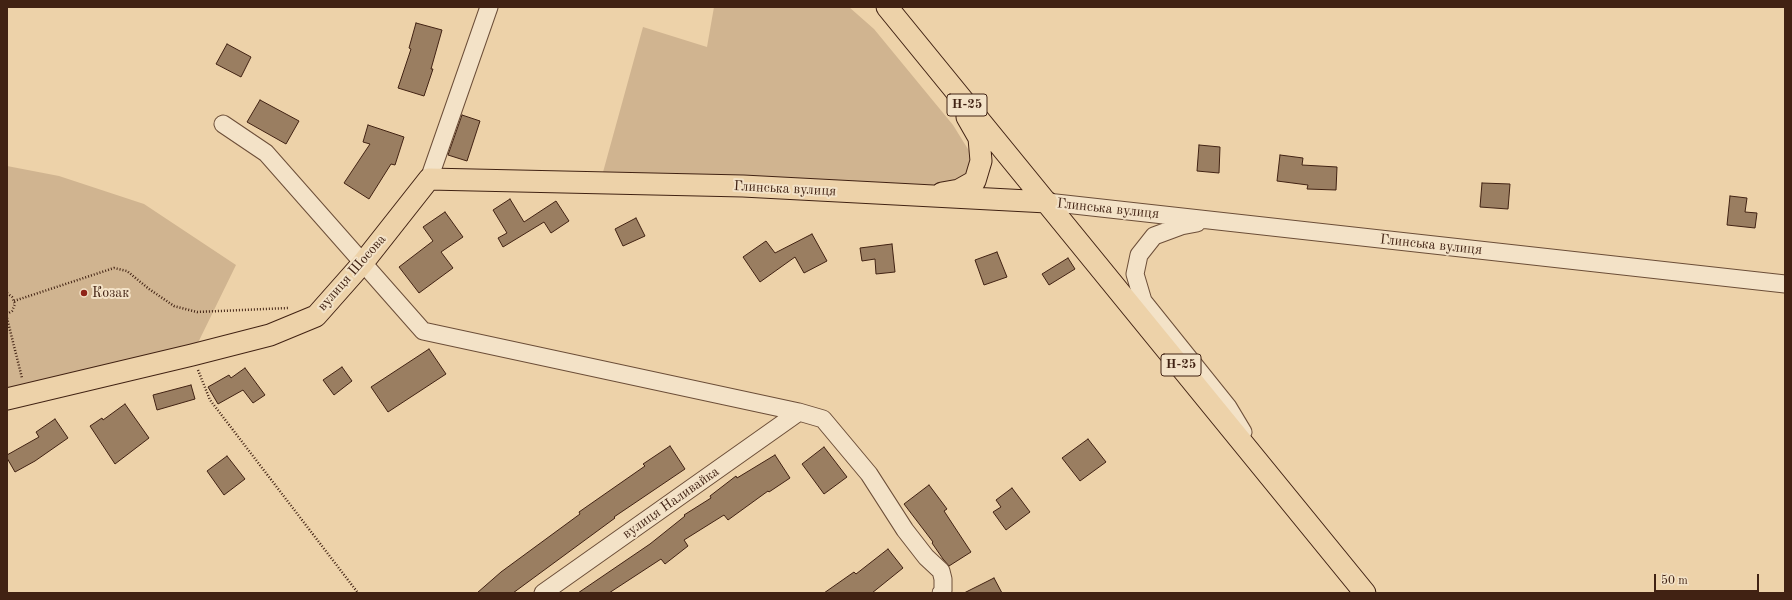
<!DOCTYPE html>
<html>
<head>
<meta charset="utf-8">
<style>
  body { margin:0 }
  #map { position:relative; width:1792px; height:600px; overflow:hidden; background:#edd2a9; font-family:"Old Standard TT",serif }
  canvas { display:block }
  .frame { position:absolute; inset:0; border:8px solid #412213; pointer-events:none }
  .scale { position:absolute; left:1654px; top:574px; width:105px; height:18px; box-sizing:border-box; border:2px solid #412213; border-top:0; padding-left:5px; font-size:12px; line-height:14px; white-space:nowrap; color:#412213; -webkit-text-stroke:3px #f3e2c7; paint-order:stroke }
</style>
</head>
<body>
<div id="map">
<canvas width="1792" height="600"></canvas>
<div class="frame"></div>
<div class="scale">50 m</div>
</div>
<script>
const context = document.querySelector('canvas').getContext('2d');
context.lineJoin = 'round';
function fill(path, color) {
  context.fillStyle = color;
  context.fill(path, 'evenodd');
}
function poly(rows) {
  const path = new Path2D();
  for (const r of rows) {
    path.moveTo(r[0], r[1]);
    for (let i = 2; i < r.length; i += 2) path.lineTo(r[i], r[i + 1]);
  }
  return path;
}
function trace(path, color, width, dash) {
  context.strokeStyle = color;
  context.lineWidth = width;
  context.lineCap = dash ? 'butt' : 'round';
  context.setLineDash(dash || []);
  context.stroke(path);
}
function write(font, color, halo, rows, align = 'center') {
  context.font = font + ' "Old Standard TT",serif';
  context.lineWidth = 4;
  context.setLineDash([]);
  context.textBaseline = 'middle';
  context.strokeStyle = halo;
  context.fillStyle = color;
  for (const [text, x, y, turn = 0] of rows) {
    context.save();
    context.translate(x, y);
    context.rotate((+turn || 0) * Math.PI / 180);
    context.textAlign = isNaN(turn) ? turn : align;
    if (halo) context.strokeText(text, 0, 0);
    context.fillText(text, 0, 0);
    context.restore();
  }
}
fill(poly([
  [714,7,849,7,874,29,953,125,971,154,966,189,600,183,643,27,707,47],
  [7,166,59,176,144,204,236,265,192,355,7,398]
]), '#d0b490');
const building = poly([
  [416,23,442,30,431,69,433,69,424,96,398,88,411,49,409,48,416,23],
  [227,44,251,57,241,77,216,64,227,44],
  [260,100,299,121,286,144,247,122,260,100],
  [462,115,480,121,467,161,448,155,462,115],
  [368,125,404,137,395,165,391,164,369,199,344,183,370,144,363,142,368,125],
  [1199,145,1220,147,1219,173,1197,171,1199,145],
  [1280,155,1303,158,1302,165,1337,167,1336,190,1307,189,1308,185,1277,181,1280,155],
  [1482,183,1510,184,1508,209,1480,207,1482,183],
  [1730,196,1747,198,1745,212,1757,213,1755,228,1727,225,1730,196],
  [510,199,524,222,556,201,569,221,551,233,544,222,503,247,498,238,507,233,493,210,510,199],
  [445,212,463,237,441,252,453,268,419,293,399,267,433,241,423,227,445,212],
  [636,218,645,236,623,246,615,229,636,218],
  [812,234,827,261,804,273,795,257,760,282,743,257,766,241,775,253,812,234],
  [892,244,895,272,876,274,875,259,862,261,860,248,892,244],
  [997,252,1007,277,984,285,975,260,997,252],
  [1068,258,1075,269,1049,285,1042,274,1068,258],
  [429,349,446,374,388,412,371,387,429,349],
  [342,367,352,381,334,395,323,380,342,367],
  [245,368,265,395,253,403,243,390,218,404,208,387,229,375,231,378,245,368],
  [191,385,195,399,157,410,153,395,191,385],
  [125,404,149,438,115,464,90,426,102,418,103,420,125,404],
  [55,419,68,438,35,461,15,472,7,458,7,455,39,437,36,432,55,419],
  [1088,439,1106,462,1080,481,1062,458,1088,439],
  [670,446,685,469,614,517,615,518,513,593,477,593,501,572,580,514,579,512,645,466,643,464,670,446],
  [824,447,847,477,824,494,802,464,824,447],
  [775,455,790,478,769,492,768,491,728,520,724,515,684,540,688,546,665,564,661,559,609,593,578,593,650,544,685,516,684,515,711,498,710,496,736,476,737,478,775,455],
  [227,456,245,479,224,495,207,471,227,456],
  [929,485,947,509,944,511,971,552,949,566,943,559,932,543,933,542,904,504,929,485],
  [1012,488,1030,512,1006,530,993,512,1001,507,996,500,1012,488],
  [888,549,903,568,872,593,824,593,854,572,856,574,888,549],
  [994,578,1002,593,964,593,994,578]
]);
fill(building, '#9a7e61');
trace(building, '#412213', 1);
const minor = poly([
  [223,124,266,153,423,331,799,412,823,419,869,474,905,530,926,557,941,571,943,579,943,591,941,593],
  [429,179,489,7],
  [1047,202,1785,284],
  [1197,223,1181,226,1154,236,1139,255,1135,274,1143,301,1228,407,1243,432],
  [543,593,799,412]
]);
const major = poly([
  [887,7,1365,593],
  [942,193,959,190,975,181,981,161,979,138,967,117],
  [7,399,192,355,270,335,316,316,362,264,429,179,743,186,1047,202]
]);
trace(minor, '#6c4e38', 19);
trace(major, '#412213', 23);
trace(poly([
  [7,293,12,297,15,304,12,311,7,314],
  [14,301,114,268,127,271,149,289,174,306,197,312,288,308],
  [7,318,22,378],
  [198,370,210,400,358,593]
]), '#412213', 2.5, [1, 2]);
trace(minor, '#f3e2c7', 17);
trace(major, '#edd2a9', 21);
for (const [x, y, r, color] of [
  [84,293,4,"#8f2418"]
]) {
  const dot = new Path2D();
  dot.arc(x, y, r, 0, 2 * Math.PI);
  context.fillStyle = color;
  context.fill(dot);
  trace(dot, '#f3e2c7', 1.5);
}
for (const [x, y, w] of [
  [967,105,40],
  [1181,365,40]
]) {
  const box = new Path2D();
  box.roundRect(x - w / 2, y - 11, w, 22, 3);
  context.fillStyle = '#f3e2c7';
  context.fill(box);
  trace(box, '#412213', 1);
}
write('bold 13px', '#412213', null, [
  ["Н-25",967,105],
  ["Н-25",1181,365]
]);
write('14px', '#412213', '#f3e2c7', [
  ["Глинська вулиця",785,189,3],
  ["Глинська вулиця",1108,209,6],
  ["Глинська вулиця",1431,245,6],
  ["вулиця Шосова",352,273,-49],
  ["вулиця Наливайка",671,503,-35]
]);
write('14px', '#412213', '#f3e2c7', [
  ["Козак",92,293]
], 'left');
</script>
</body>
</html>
